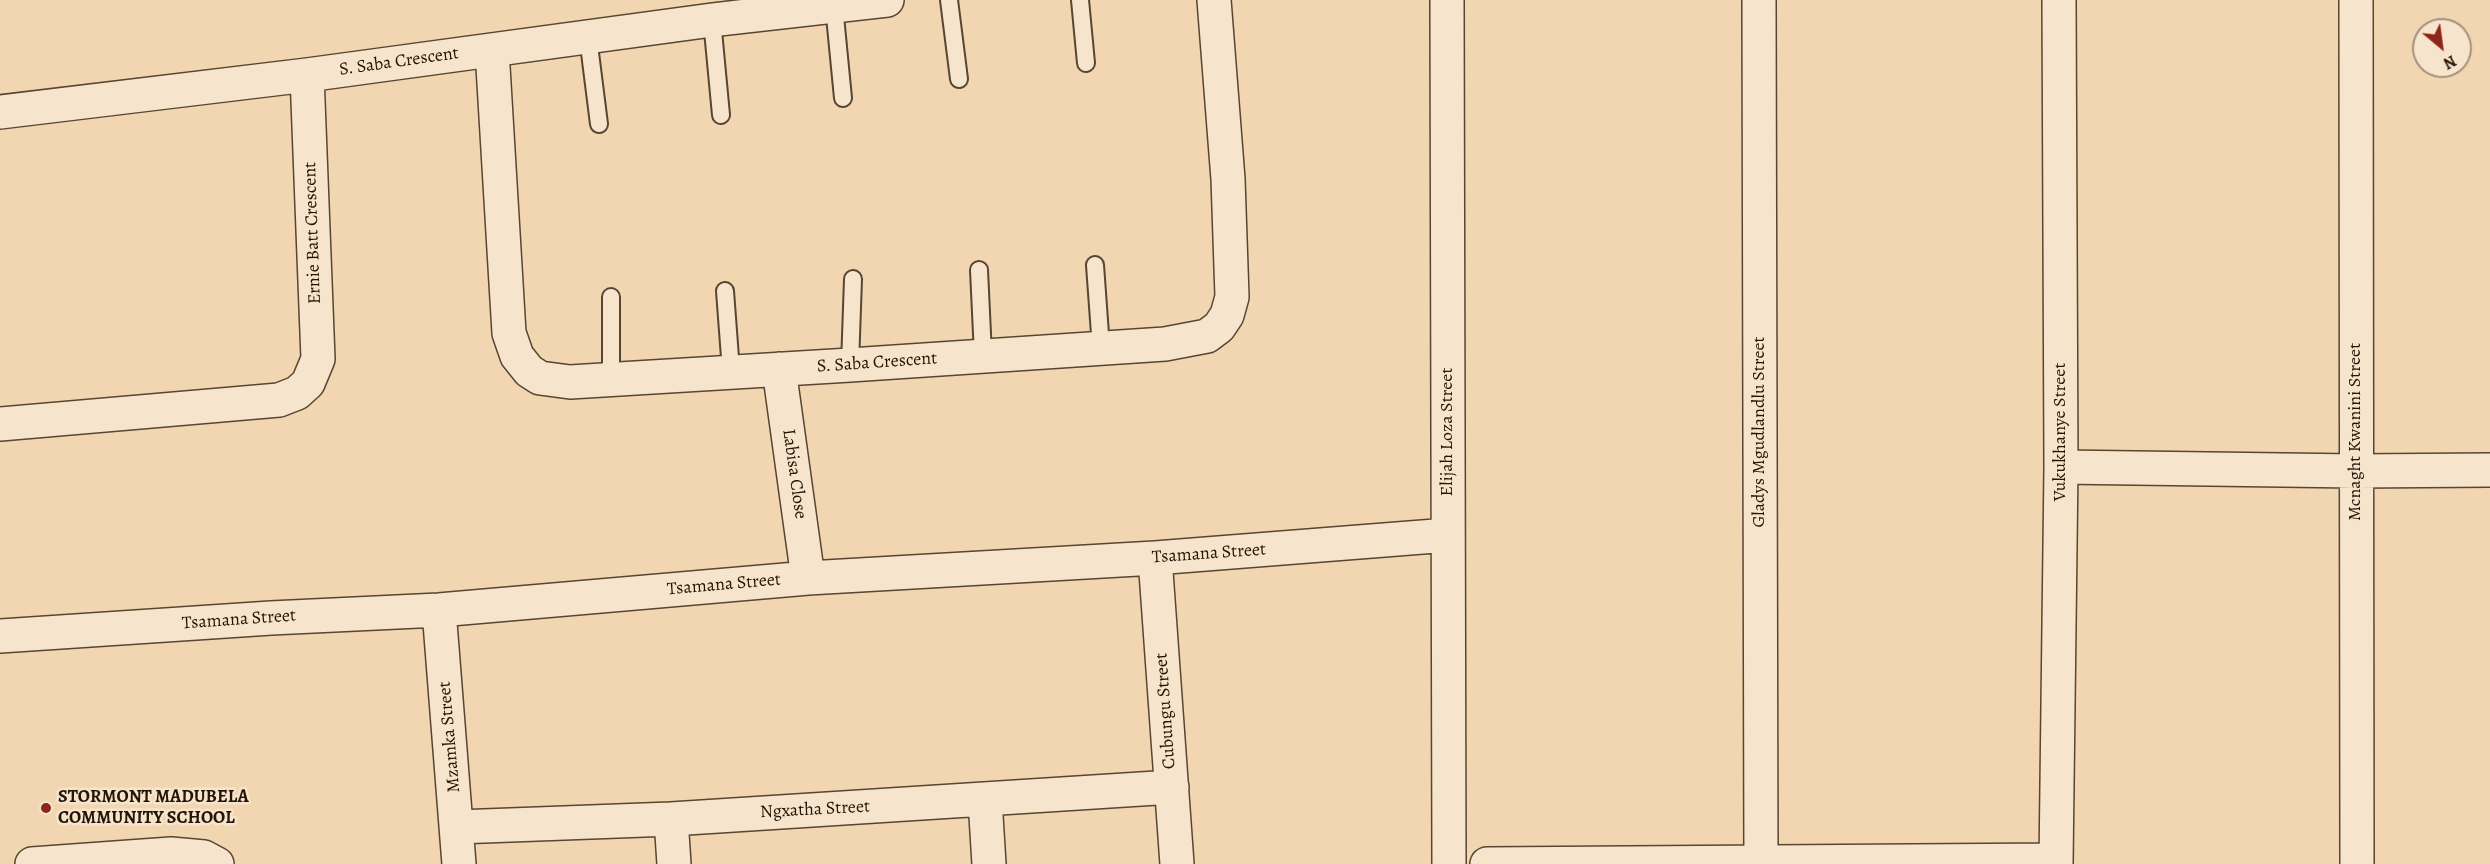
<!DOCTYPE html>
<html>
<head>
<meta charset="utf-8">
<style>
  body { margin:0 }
  #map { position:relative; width:2490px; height:864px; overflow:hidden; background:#f1d6b1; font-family:Alegreya,serif }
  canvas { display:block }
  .north { position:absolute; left:2412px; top:18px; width:60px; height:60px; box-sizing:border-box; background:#f6e4cc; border:2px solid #a2917d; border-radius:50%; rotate:151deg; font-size:16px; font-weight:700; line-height:24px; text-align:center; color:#251507 }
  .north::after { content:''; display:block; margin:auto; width:21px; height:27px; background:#8f2418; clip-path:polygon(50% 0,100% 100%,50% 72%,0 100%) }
</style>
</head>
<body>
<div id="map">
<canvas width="2490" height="864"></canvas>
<div class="north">N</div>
</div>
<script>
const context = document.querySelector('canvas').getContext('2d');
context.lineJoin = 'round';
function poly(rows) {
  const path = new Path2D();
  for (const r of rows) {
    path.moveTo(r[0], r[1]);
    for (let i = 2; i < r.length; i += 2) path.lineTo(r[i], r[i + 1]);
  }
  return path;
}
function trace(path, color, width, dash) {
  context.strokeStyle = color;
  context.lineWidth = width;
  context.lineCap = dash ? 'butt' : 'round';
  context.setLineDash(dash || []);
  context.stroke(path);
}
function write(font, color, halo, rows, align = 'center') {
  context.font = font + ' Alegreya,serif';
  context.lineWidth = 5;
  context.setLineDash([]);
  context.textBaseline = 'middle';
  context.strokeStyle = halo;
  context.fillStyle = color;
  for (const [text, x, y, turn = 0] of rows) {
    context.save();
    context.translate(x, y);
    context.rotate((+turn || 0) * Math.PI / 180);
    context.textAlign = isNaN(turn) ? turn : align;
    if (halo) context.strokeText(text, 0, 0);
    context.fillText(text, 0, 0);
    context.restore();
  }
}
const lane = poly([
  [949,0,959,79],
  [1080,0,1086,63],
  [834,6,843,98],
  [712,20,721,115],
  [588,37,599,124],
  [1095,265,1101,348],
  [979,270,983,355],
  [725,291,731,371],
  [850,365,853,279],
  [611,380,611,297]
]);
const street = poly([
  [1447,0,1449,864],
  [1759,0,1761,864],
  [2356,0,2357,864],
  [492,50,509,333,517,356,529,371,540,378,570,382,850,365,1165,344,1207,336,1219,327,1227,315,1232,297,1228,179,1214,0],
  [0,112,307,75,712,20,887,0],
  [779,369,808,578],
  [0,424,279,400,297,393,308,383,318,359,307,75],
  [2061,467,2356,471,2490,470],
  [1155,558,1177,864],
  [439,610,459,864],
  [0,636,271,618,439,610,808,578,1155,558,1448,535],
  [985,800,989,864],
  [671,819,674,864],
  [457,827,671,819,1172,787],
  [32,864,171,854,204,857,217,864],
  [1487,864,2056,860],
  [2056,864,2061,467,2059,0]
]);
trace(lane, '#584532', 20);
trace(street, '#584532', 36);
trace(lane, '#f6e4cc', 16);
trace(street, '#f6e4cc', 33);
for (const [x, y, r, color] of [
  [46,808,6,"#8f2418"]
]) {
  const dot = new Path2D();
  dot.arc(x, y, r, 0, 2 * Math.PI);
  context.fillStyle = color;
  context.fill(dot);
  trace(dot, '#f6e4cc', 2);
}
write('18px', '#251507', '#f6e4cc', [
  ["S. Saba Crescent",399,62,-8],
  ["Ernie Batt Crescent",313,233,-92],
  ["S. Saba Crescent",877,363,-4],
  ["Elijah Loza Street",1448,432,-90],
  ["Gladys Mgudlandlu Street",1760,432,-90],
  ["Vukukhanye Street",2061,432,-90],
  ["Mcnaght Kwanini Street",2356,432,-90],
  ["Labisa Close",794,474,82],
  ["Tsamana Street",1209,554,-4],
  ["Tsamana Street",724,585,-5],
  ["Tsamana Street",239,620,-4],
  ["Cubungu Street",1166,711,-94],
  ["Mzamka Street",450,737,-95],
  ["Ngxatha Street",815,810,-3]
]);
write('bold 18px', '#251507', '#f6e4cc', [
  ["STORMONT MADUBELA",58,798],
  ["COMMUNITY SCHOOL",58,819]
], 'left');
</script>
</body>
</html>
